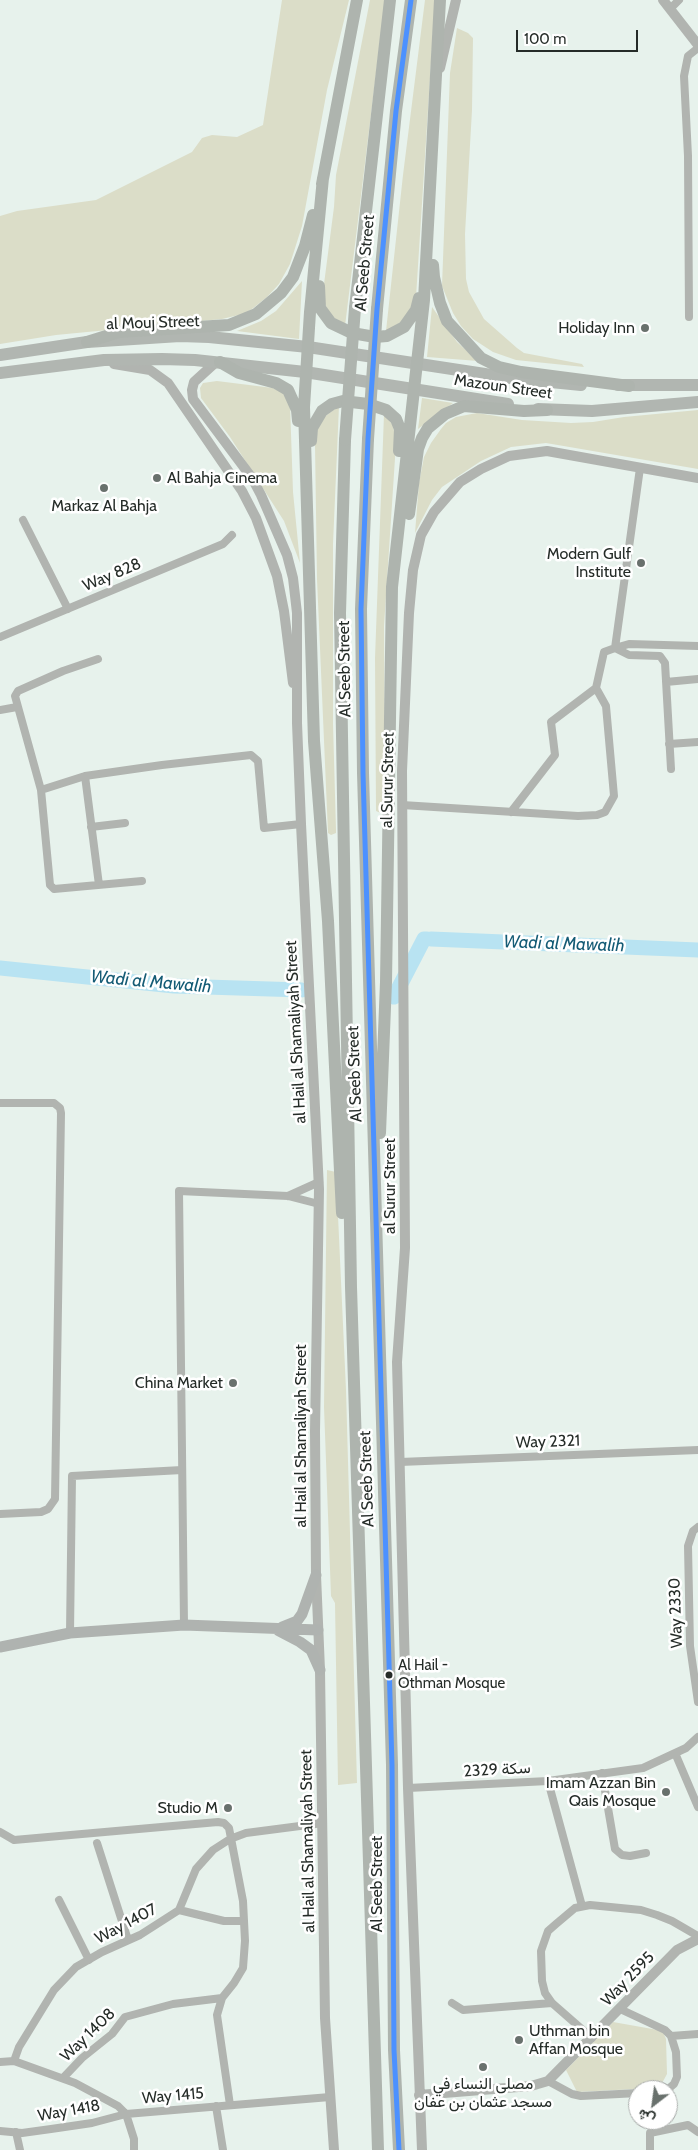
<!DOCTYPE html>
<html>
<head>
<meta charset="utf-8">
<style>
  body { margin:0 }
  #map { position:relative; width:698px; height:2150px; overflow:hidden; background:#e7f2ec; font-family:Cabin,Vazirmatn,sans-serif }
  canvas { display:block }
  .north { position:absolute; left:628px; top:2080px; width:50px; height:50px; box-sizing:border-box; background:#fff; border:1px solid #a8aba9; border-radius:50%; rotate:210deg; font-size:14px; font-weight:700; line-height:20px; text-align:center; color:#252c28 }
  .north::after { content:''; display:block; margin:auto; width:18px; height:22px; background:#69716d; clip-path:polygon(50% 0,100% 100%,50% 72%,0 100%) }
  .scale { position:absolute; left:516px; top:30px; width:122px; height:22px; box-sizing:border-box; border:2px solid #252c28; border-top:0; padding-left:6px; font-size:15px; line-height:18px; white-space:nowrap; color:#252c28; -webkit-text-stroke:4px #fff; paint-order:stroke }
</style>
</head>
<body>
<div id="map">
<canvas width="698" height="2150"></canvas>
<div class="north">ش</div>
<div class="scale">100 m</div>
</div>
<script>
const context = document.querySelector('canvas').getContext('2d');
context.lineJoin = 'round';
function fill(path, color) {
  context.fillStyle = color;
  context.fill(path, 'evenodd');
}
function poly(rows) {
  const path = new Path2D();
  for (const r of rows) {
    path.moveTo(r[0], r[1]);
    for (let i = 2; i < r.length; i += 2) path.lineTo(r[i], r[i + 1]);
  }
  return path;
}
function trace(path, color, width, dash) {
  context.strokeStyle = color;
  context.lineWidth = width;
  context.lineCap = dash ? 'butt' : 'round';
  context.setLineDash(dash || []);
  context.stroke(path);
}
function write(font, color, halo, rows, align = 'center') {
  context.font = font + ' Cabin,Vazirmatn,sans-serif';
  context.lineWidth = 5;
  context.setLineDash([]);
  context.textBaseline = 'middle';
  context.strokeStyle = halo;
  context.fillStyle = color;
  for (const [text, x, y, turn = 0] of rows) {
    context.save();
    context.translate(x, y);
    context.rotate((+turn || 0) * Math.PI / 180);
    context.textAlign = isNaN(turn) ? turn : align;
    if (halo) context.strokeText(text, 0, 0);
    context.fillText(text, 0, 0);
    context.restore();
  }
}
fill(poly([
  [282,0,349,0,327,90,302,226,290,264,279,284,267,297,252,309,243,314,222,319,56,335,0,344,0,216,17,211,96,200,192,152,202,138,212,135,237,137,263,125],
  [370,0,385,0,345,326,332,318,325,304,324,284,334,207,336,175],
  [425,0,435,0,416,297,408,318,386,331,403,175],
  [457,28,468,33,473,38,472,110,465,234,466,279,469,292,484,319,517,348,524,353,582,364,584,367,516,360,493,352,473,339,461,326,453,313,442,286,450,73],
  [302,281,299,339,237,331,261,321,276,311],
  [432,307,457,342,478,361,427,357],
  [217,381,273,388,283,393,290,404,293,492,300,563,284,521,230,437,201,398,200,388,203,383],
  [422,398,453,403,418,429],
  [339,406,333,544,333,724,336,830,336,833,331,835,328,833,317,579,315,445,316,423],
  [698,410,698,469,546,443,511,447,481,461,442,487,432,500,415,533,419,483,424,457,431,443,441,429,446,423,456,417,477,413,522,420,571,423,593,422,624,417],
  [384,414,393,425,396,443,384,626,385,784,383,814,376,811,375,658],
  [327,1170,336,1172,346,1390,357,1783,338,1785,335,1603,331,1596,324,1407],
  [613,2022,658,2030,663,2032,666,2039,667,2074,661,2085,654,2088,577,2092,566,2070]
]), '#dbddc8');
trace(poly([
  [431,939,698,950],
  [0,968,174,986,302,990],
  [394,997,424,939,427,939]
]), '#b8e3f2', 15);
trace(poly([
  [670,9,679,0],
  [689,317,688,156,684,76,688,56,698,48],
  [640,468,615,648,629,644,698,646],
  [23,520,68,609],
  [0,637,223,544,232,535],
  [98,659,63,671,18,691,15,696,41,790,50,885,54,889,142,881],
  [666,682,698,679],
  [0,710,17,707],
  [669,744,698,742],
  [85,776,99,885],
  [41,790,85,776,162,765,251,755,258,761,264,828,301,824],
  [402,805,578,816,597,815,605,812,614,796,606,706,596,688,604,652,615,648,629,655,660,656,665,663,671,769],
  [511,812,555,755,551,722,596,688],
  [91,827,125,823],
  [0,1103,54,1103,60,1108,61,1113,55,1499,48,1509,41,1512,0,1514],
  [288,1196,319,1182],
  [400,1462,698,1450],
  [698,1527,693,1531,688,1546,690,1646,698,1702],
  [184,1625,179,1191,288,1196,319,1204],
  [70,1633,72,1476,182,1470],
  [675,1753,698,1807],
  [602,1773,615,1849,622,1855,630,1856,646,1853],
  [548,1781,582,1906],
  [408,1788,548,1781,643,1768,686,1748,698,1737],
  [0,1832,14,1840,218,1822,224,1823,229,1828,243,1901,245,1941,243,1968,234,1983,222,1998,217,2015,230,2105],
  [97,1843,128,1940],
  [59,1900,89,1960],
  [179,1910,224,1921,244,1921],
  [452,2003,463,2010,552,2003],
  [620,2009,665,2030,671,2036,676,2052,677,2077,674,2084,667,2090],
  [671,2036,698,2034],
  [592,2038,552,2003,545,1993,542,1981,541,1951,548,1931,556,1924,575,1908,590,1905,641,1910,657,1915,672,1921,698,1936],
  [14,2061,19,2047,54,1990,76,1967,102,1952,140,1935,179,1910,196,1869,213,1850,230,1839,246,1833,323,1823],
  [0,2062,14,2061,75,2083,118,2106,126,2114,134,2139,134,2150],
  [63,2078,82,2058,112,2034,125,2017,173,2004,222,1998],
  [548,2081,572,2094,581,2096,638,2093],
  [216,2106,223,2150],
  [0,2131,22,2133,51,2129,92,2123,126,2114,330,2097],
  [16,2132,20,2150],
  [650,2150,650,2133,688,2125,698,2132]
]), '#b1b4b0', 8);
trace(poly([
  [663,0,698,45],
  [440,68,456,0],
  [216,362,194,382,192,390,193,399,252,478,261,495,287,555,293,578,297,613,297,723,301,824,319,1189,315,1431,316,1575,320,1670,325,2018,334,2150],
  [114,364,150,370,168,383,242,491,256,518,277,576,284,611,293,683],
  [419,2095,531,2086,548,2081,677,1950,698,1939],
  [422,2150,408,1788,397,1362,405,1248,402,771,409,613,413,570,421,535,434,512,460,482,481,469,509,456,547,451,698,478]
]), '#b1b4b0', 10);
trace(poly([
  [282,1627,297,1621,302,1614,316,1575],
  [279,1631,300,1642,311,1650,320,1670],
  [0,1647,70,1633,184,1625,318,1630]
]), '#afb3b0', 11);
trace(poly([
  [0,355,87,342,180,336,209,337,308,347,511,378,581,385],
  [0,373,104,360,162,359,195,360,305,372,508,404],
  [618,385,698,385],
  [538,409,592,411,698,402]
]), '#b1b6b1', 12);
trace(poly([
  [323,178,310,312,304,407,314,741,328,921,342,1213],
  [322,184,357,0],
  [433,265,434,277,440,303,447,321,481,358,499,367,521,372,629,386],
  [319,286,320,308,331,323,352,333,375,337,387,336,404,327,416,310,419,298],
  [355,308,390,0],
  [377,309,396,111,411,0],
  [87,342,119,332,229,325,256,314,281,293,293,277,305,246,313,215],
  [220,362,239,373,276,383,288,390,297,410,298,421],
  [368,439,361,609,363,773,392,1765,394,2050,399,2150],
  [345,440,340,613,351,1287,378,2150],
  [311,441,312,428,322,411,332,404,343,401,368,404,386,410,396,419,400,429,399,451],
  [409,514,418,449,422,438,428,428,445,414,464,406,524,411,547,410],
  [380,1133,386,982,392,587,424,300,440,0]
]), '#aeb4ae', 12);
trace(poly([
  [368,439,377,309],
  [345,440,355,308]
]), '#aeb4ae', 12);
trace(poly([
  [399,2150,394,2050,392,1765,363,773,361,609,368,439,377,309,396,111,411,0]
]), '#4c91ff', 5);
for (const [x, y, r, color] of [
  [645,328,5,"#69716d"],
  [157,478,5,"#69716d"],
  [104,488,5,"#69716d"],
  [641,563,5,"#69716d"],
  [233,1383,5,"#69716d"],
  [389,1675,4.5,"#252c28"],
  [666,1792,5,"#69716d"],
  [228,1808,5,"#69716d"],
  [519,2040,5,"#69716d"],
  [483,2067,5,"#69716d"]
]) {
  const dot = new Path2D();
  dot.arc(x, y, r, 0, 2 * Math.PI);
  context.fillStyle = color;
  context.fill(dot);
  trace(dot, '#fff', 2);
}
write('15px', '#252c28', '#fff', [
  ["Al Hail -",398,1666],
  ["Othman Mosque",398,1684]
], 'left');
write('16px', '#252c28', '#fff', [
  ["Al Seeb Street",365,263,-85],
  ["al Mouj Street",153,323,-2],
  ["Mazoun Street",503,387,8],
  ["Way 828",112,575,-23],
  ["Al Seeb Street",345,669,-91],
  ["al Surur Street",388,780,-89],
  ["al Hail al Shamaliyah Street",296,1032,-93],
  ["Al Seeb Street",355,1074,-92],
  ["al Surur Street",390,1186,-90],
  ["al Hail al Shamaliyah Street",301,1436,-90],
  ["Way 2321",548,1442,-2],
  ["Al Seeb Street",367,1479,-92],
  ["Way 2330",676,1613,-92],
  ["سكة 2329",497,1770,-3],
  ["al Hail al Shamaliyah Street",308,1841,-91],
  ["Al Seeb Street",377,1884,-90],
  ["Way 1407",126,1924,-28],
  ["Way 2595",628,1979,-46],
  ["Way 1408",88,2035,-44],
  ["Way 1415",173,2096,-5],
  ["Way 1418",69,2111,-10]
]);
write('16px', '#252c28', '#fff', [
  ["Holiday Inn",635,328],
  ["Al Bahja Cinema",167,478,"left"],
  ["Markaz Al Bahja",104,506,"center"],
  ["Modern Gulf",631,554],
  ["Institute",631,572],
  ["China Market",223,1383],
  ["Imam Azzan Bin",656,1783],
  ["Qais Mosque",656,1801],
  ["Studio M",218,1808],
  ["Uthman bin",529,2031,"left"],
  ["Affan Mosque",529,2049,"left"],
  ["مصلى النساء في",483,2084,"center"],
  ["مسجد عثمان بن عفان",483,2102,"center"]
], 'right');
write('italic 18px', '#145b75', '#fff', [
  ["Wadi al Mawalih",564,944,2],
  ["Wadi al Mawalih",151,982,5]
]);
</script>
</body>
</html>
